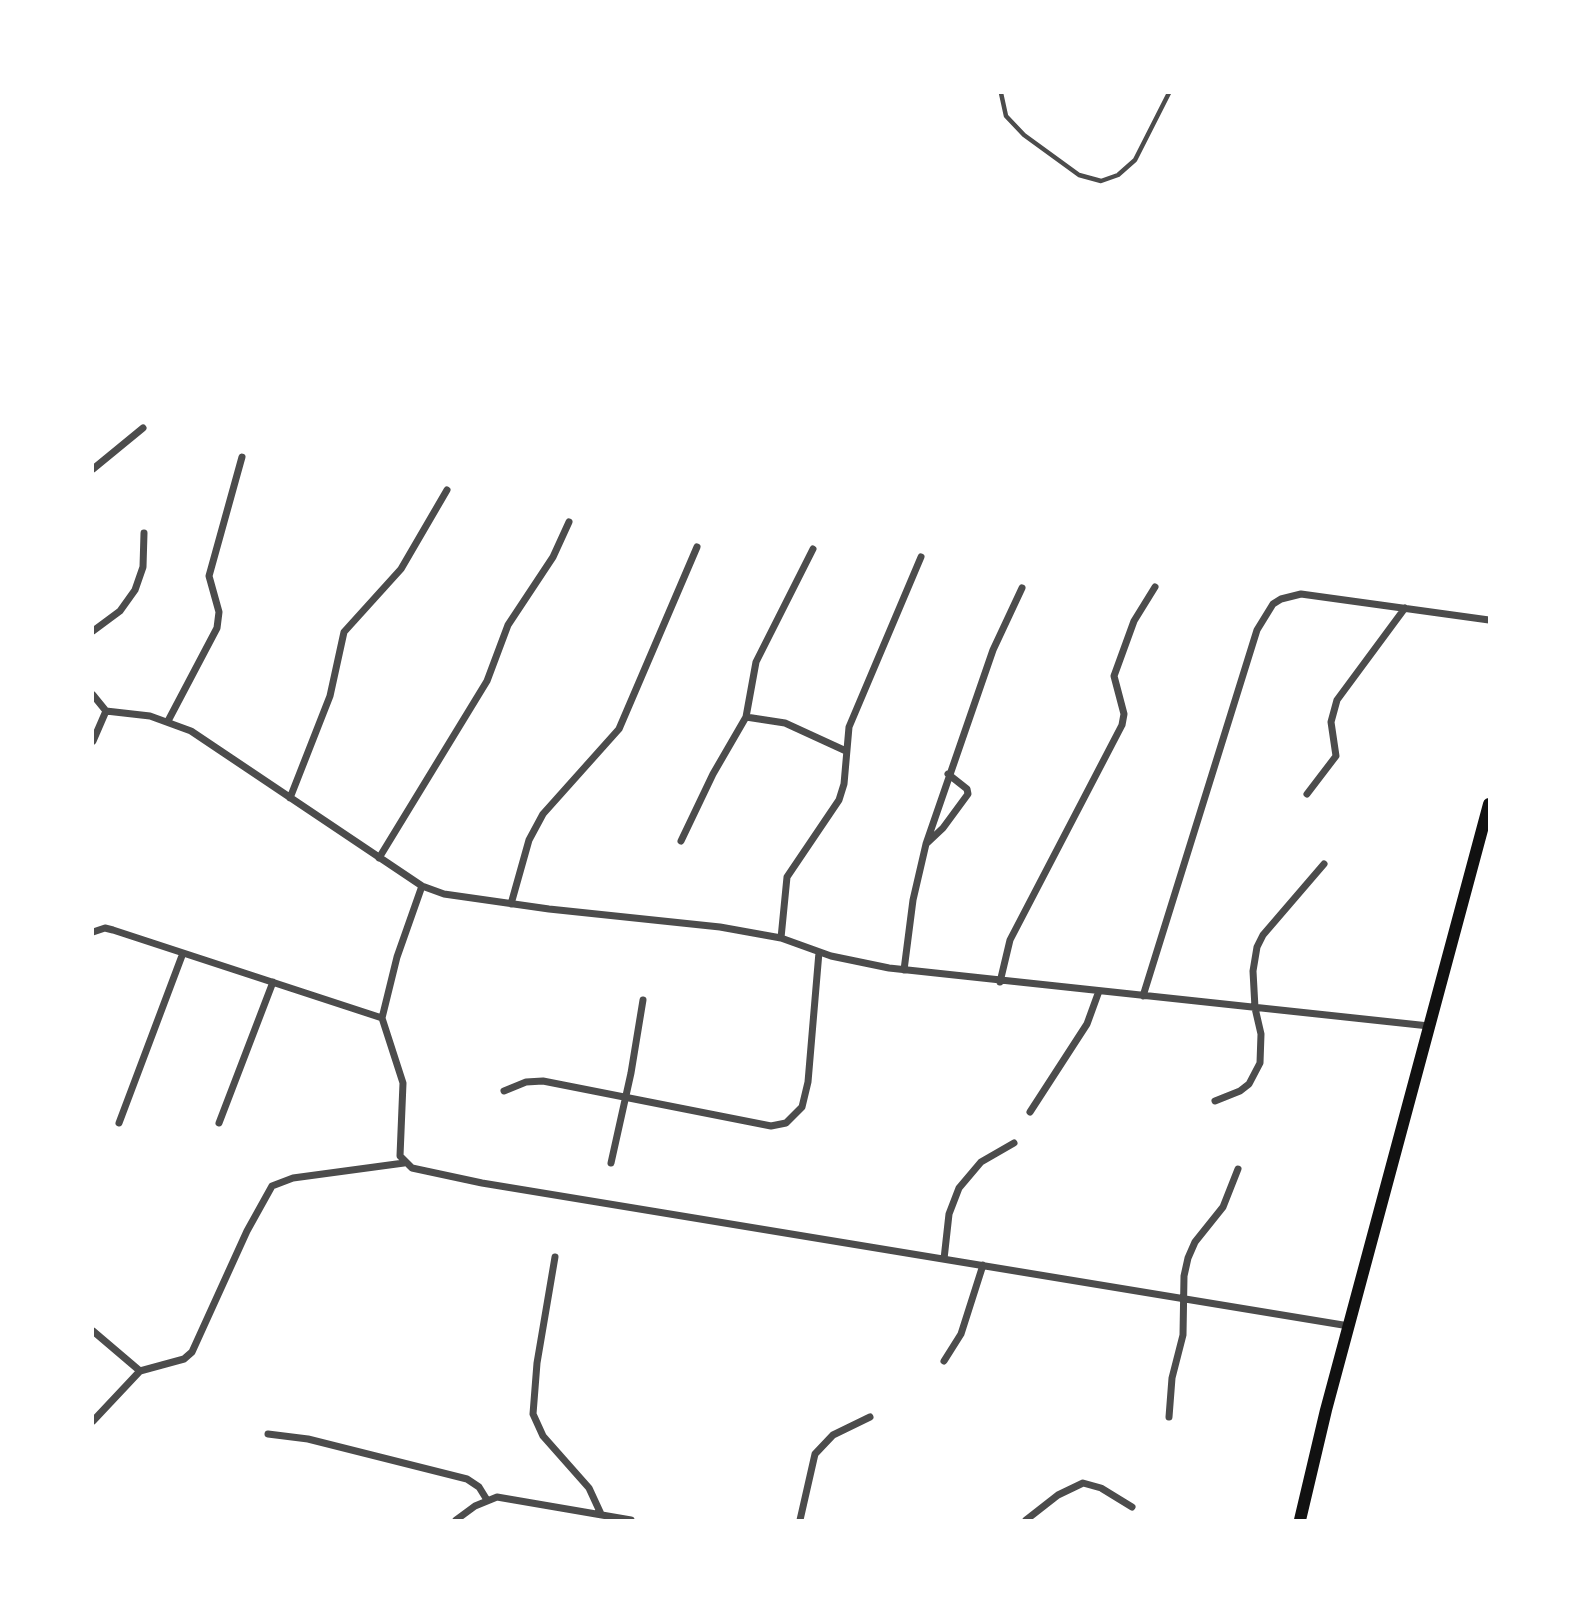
<!DOCTYPE html>
<html>
<head>
<meta charset="utf-8">
<style>
  body { margin:0 }
  #map { position:relative; width:1582px; height:1613px; overflow:hidden; background:#fff; font-family:"Noto Serif",serif }
  canvas { display:block }
  .frame { position:absolute; inset:0; border:94px solid #fff; pointer-events:none }
</style>
</head>
<body>
<div id="map">
<canvas width="1582" height="1613"></canvas>
<div class="frame"></div>
</div>
<script>
const context = document.querySelector('canvas').getContext('2d');
context.lineJoin = 'round';
function poly(rows) {
  const path = new Path2D();
  for (const r of rows) {
    path.moveTo(r[0], r[1]);
    for (let i = 2; i < r.length; i += 2) path.lineTo(r[i], r[i + 1]);
  }
  return path;
}
function trace(path, color, width, dash) {
  context.strokeStyle = color;
  context.lineWidth = width;
  context.lineCap = dash ? 'butt' : 'round';
  context.setLineDash(dash || []);
  context.stroke(path);
}
trace(poly([
  [1001,93,1006,116,1024,135,1079,175,1101,181,1118,175,1135,160,1169,93]
]), '#4c4c4c', 4.5);
trace(poly([
  [93,469,143,428],
  [93,631,120,611,135,590,143,567,144,533],
  [93,695,106,711],
  [106,711,150,716,191,731,422,886,444,894,549,909,720,927,781,938,831,956,889,968,1429,1026],
  [746,717,785,723,846,751],
  [168,721,217,628,219,612,209,576,242,457],
  [93,741,106,711],
  [1307,794,1336,756,1331,722,1337,700,1405,608],
  [290,798,330,696,344,632,401,569,447,490],
  [681,841,713,774,746,717,756,662,813,549],
  [926,844,993,650,1022,588],
  [379,858,487,681,508,625,553,557,569,522],
  [422,886,397,957,382,1018,403,1083,400,1156,412,1168,482,1183,1349,1326],
  [511,904,529,840,543,814,619,729,697,547],
  [93,932,105,928,113,930,382,1018],
  [781,938,787,877,839,800,844,784,849,727,921,557],
  [904,970,913,900,926,844,943,828,968,794,967,789,948,774],
  [1000,982,1010,940,1122,725,1124,714,1114,676,1134,621,1155,587],
  [1143,996,1257,630,1273,604,1281,599,1301,594,1489,620],
  [504,1091,526,1082,543,1081,771,1126,786,1123,802,1107,808,1082,819,952],
  [1215,1101,1240,1091,1249,1084,1260,1063,1261,1034,1255,1008,1253,971,1257,947,1263,935,1324,864],
  [1030,1112,1087,1024,1099,991],
  [119,1123,183,953],
  [219,1123,273,982],
  [611,1163,631,1073,643,1000],
  [555,1257,537,1363,533,1414,543,1436,589,1488,601,1514],
  [944,1259,949,1214,959,1188,981,1162,1014,1143],
  [93,1331,140,1371,184,1359,192,1352,247,1231,272,1186,293,1178,404,1163],
  [944,1361,961,1334,983,1265],
  [1169,1417,1172,1378,1183,1335,1184,1276,1188,1258,1195,1242,1223,1207,1238,1169],
  [93,1421,140,1371],
  [268,1434,308,1439,467,1479,479,1487,487,1500],
  [456,1520,475,1506,497,1497,631,1520],
  [800,1520,815,1454,833,1435,870,1417],
  [1026,1520,1058,1495,1083,1483,1101,1488,1132,1507]
]), '#4c4c4c', 7);
trace(poly([
  [1300,1520,1326,1410,1489,804]
]), '#111', 12);
</script>
</body>
</html>
